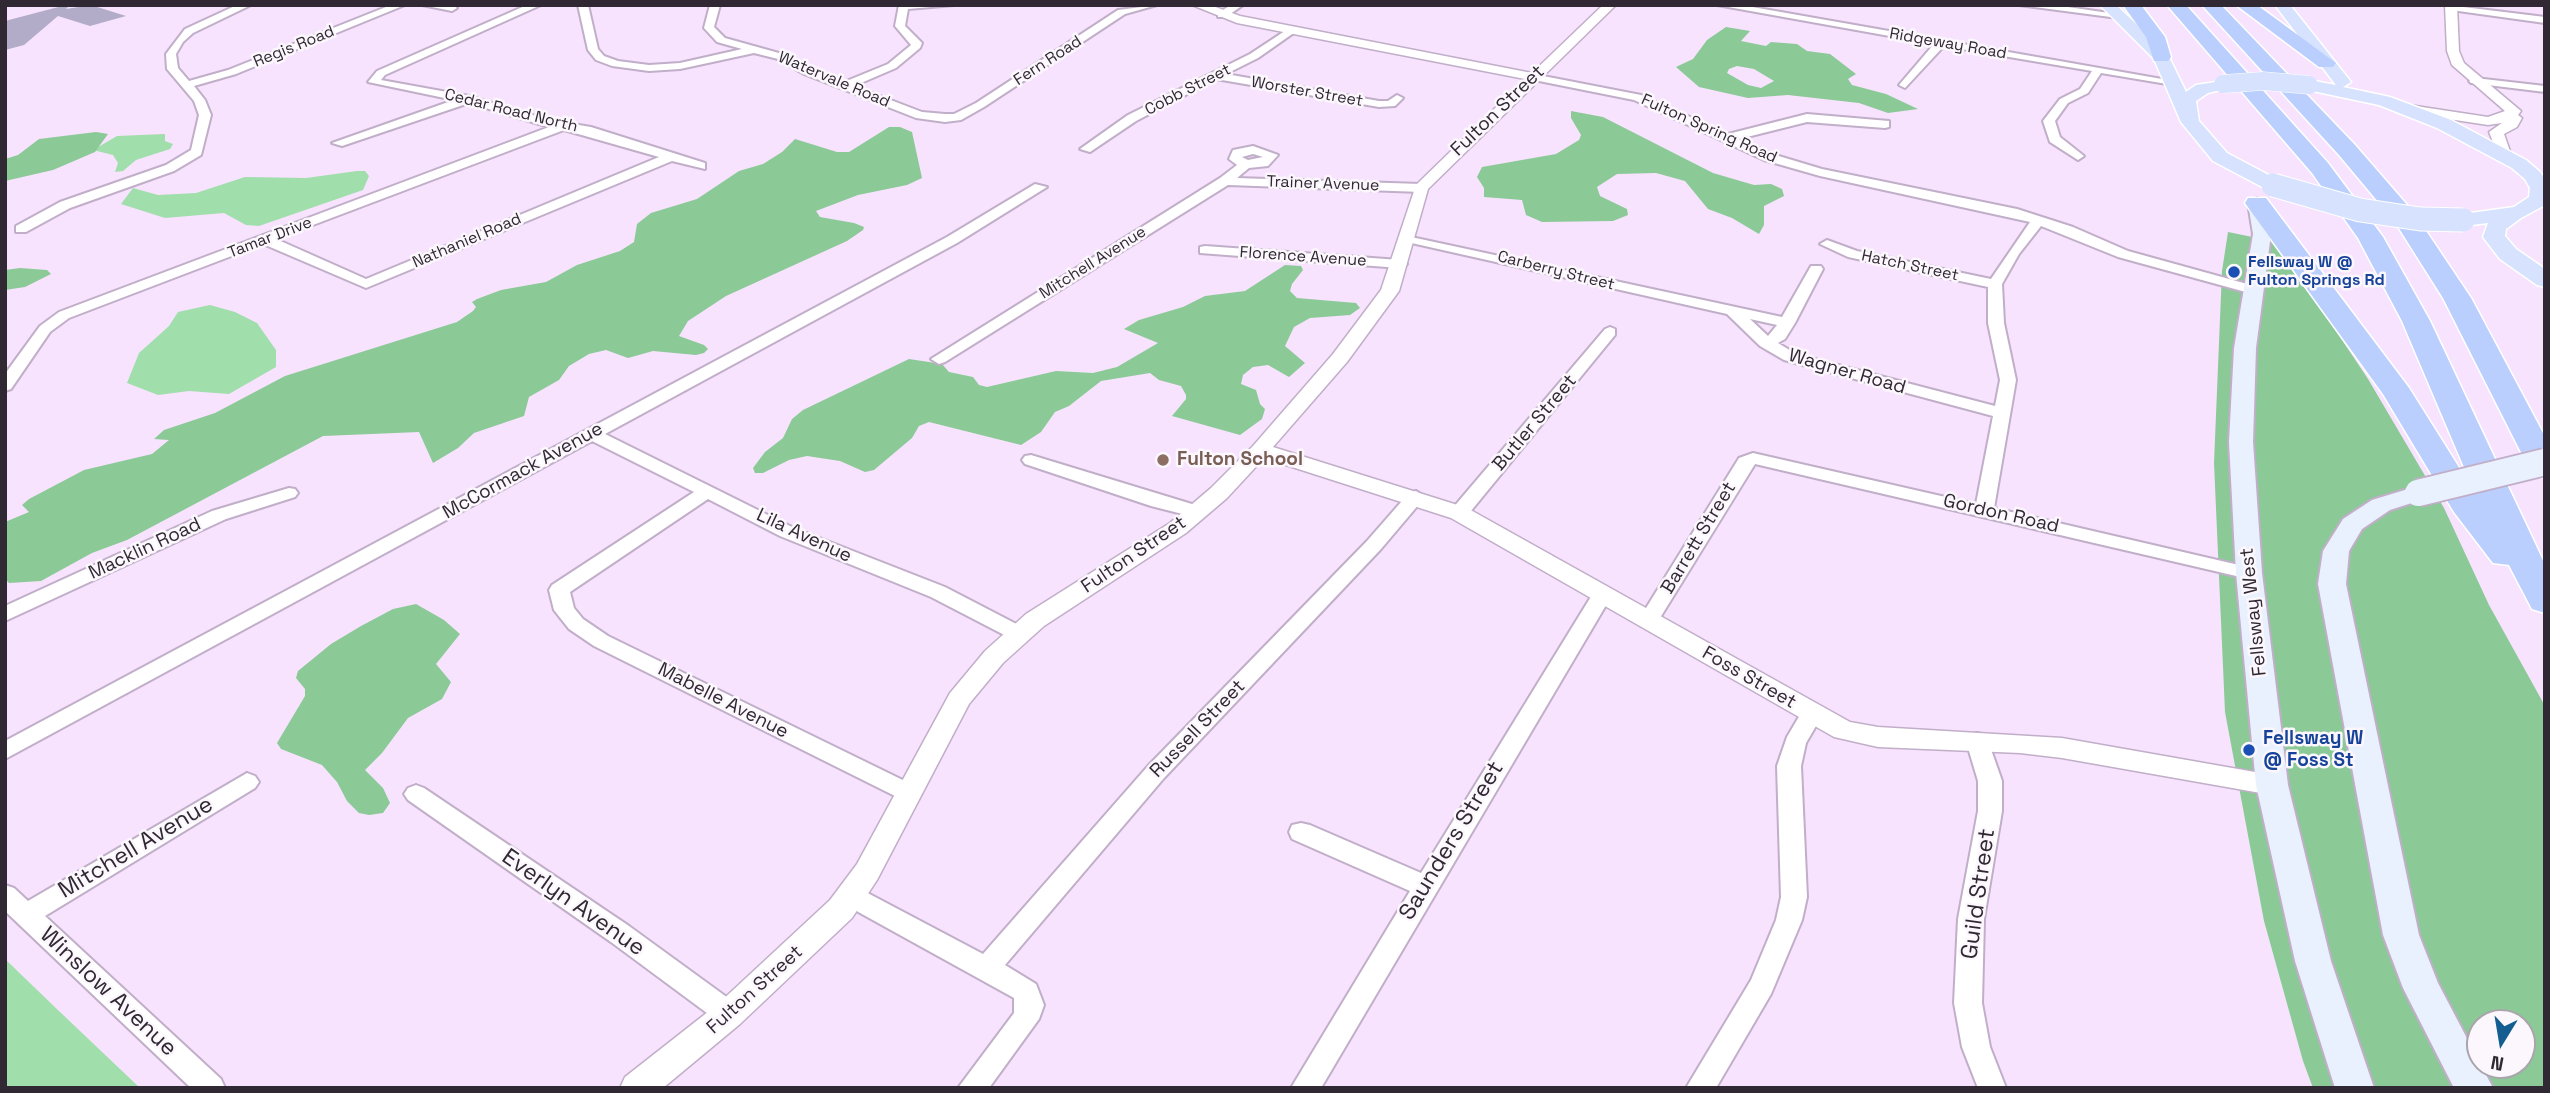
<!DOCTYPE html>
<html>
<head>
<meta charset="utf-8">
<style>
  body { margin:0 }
  #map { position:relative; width:2550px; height:1093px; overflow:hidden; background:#f7e3fe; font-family:"Space Grotesk",sans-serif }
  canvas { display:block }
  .frame { position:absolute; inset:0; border:7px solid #302933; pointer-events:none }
  .north { position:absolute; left:2466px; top:1009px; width:70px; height:70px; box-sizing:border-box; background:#fbf7fc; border:2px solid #aaa5ac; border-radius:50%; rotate:191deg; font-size:19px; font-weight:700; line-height:28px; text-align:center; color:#302933 }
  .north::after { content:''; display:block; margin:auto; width:24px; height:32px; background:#145d91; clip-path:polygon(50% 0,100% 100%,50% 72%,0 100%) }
</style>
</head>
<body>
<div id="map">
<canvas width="2550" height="1093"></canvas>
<div class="frame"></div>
<div class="north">N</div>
</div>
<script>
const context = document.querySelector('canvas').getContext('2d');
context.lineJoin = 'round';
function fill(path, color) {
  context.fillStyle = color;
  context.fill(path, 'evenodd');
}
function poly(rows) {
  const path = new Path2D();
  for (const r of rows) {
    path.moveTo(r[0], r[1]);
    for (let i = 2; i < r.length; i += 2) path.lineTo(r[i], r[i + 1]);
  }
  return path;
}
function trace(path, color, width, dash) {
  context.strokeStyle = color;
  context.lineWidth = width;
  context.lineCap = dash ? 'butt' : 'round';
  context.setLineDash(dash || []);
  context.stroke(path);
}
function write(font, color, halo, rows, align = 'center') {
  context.font = font + ' "Space Grotesk",sans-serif';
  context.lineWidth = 5;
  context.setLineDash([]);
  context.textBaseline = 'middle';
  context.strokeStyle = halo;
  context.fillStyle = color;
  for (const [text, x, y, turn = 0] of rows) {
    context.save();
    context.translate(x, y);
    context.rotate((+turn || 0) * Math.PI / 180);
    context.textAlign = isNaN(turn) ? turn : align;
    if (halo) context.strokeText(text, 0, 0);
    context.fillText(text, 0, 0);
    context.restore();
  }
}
fill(poly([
  [165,134,165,141,173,144,170,149,136,160,123,171,115,172,118,163,113,155,93,150,117,136],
  [357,171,365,171,369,176,363,190,259,226,246,225,224,213,165,218,121,204,133,188,158,195,196,193,245,177,306,178],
  [210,305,235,312,257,323,276,350,276,367,229,394,189,391,158,395,127,383,139,353,169,326,178,312],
  [5,959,60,1012,140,1088,5,1088]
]), '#a0deab');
fill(poly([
  [1726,27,1750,31,1741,41,1766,46,1771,42,1797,44,1807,51,1830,54,1856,74,1848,79,1852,85,1886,94,1918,109,1888,113,1859,103,1788,95,1748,98,1699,87,1676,67,1693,59,1707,40],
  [1737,66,1754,69,1774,81,1761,88,1748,85,1727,73,1729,69],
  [1571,111,1603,117,1713,173,1754,185,1771,184,1782,189,1784,196,1764,206,1764,225,1759,234,1732,218,1708,209,1685,181,1656,173,1617,174,1597,187,1600,196,1627,209,1628,215,1613,221,1542,222,1526,215,1522,200,1484,197,1484,188,1477,177,1482,167,1556,154,1579,140,1581,135,1571,118],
  [889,127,900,127,912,132,922,178,907,185,858,195,816,211,820,217,854,223,864,227,863,230,847,241,726,296,688,321,679,336,704,345,708,349,704,353,696,355,653,351,628,358,606,350,589,354,569,366,559,380,529,397,524,416,474,433,458,448,433,463,419,432,323,436,127,540,92,553,41,581,9,583,5,579,5,522,29,512,22,505,29,499,84,470,152,454,169,440,154,439,164,430,215,413,285,376,457,322,473,311,476,307,472,302,477,299,501,290,546,282,577,265,620,251,634,242,637,224,651,213,697,199,739,171,763,164,782,152,795,139,837,152,849,152],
  [96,132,108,134,95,152,53,170,5,181,5,159,18,155,39,139],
  [2228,232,2277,242,2368,379,2444,508,2489,605,2545,706,2545,1088,2313,1088,2303,1061,2264,921,2225,712,2214,463,2222,271],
  [2480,1023,2522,1023,2522,1065,2480,1065],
  [1285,265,1301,266,1303,270,1292,284,1290,291,1297,298,1356,303,1360,308,1350,315,1310,318,1294,327,1285,346,1305,363,1289,377,1268,365,1253,367,1243,375,1241,384,1256,390,1260,404,1265,409,1262,419,1240,435,1172,416,1186,399,1186,395,1181,386,1159,380,1150,373,1101,381,1069,406,1055,412,1041,432,1021,445,929,422,919,426,912,438,874,470,865,472,840,461,807,456,789,460,763,473,755,473,753,468,765,452,783,438,792,419,803,410,909,359,942,364,949,372,973,377,979,385,987,387,1056,371,1093,373,1117,367,1158,343,1124,329,1139,320,1183,307,1205,296,1245,291],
  [20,268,47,270,51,274,25,287,5,290,5,270],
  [416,604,444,620,460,634,436,664,451,682,442,699,408,718,382,753,365,770,383,788,390,803,383,813,369,815,359,813,347,801,337,782,322,765,281,749,277,743,305,696,305,689,296,678,298,671,331,644,361,626,393,609]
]), '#8bc997');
fill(poly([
  [66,5,70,5,66,9,91,5,126,16,90,26,58,16,24,45,5,50,5,21]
]), '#b3acc8');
const minor = poly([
  [237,5,251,5,193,33,183,42,176,54,178,68,189,81,228,70,391,5,405,5,236,74,194,86,205,100,211,115,201,155,174,171,70,208,26,232,16,232,16,226,60,202,166,165,191,150,199,115,194,101,167,69,166,54,185,29,237,5],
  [422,5,453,5,457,8,452,11,422,5],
  [527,5,541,5,385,75,381,80,469,96,549,120,591,127,705,163,705,169,672,161,366,288,263,244,69,318,50,332,11,389,5,391,5,374,40,326,59,312,549,127,469,103,342,146,332,143,454,100,368,82,377,71,527,5],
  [564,130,659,157,366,279,276,239,564,130],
  [578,5,588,5,598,49,604,56,618,61,649,65,680,63,742,49,717,42,704,28,710,5,720,5,714,27,725,38,786,55,812,70,844,82,888,64,911,45,895,26,899,5,954,5,908,9,905,26,922,43,920,48,896,68,854,86,922,112,945,114,954,114,976,103,1118,10,1157,5,1125,14,984,107,961,120,945,122,916,118,804,74,778,59,754,53,680,69,649,71,612,66,596,60,588,50,578,5],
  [1231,5,1243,5,1226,17,1218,17,1218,13,1231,5],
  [1717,5,1741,5,2179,82,2173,85,2101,73,2088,93,2068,103,2055,121,2060,137,2084,156,2078,160,2050,142,2043,121,2060,99,2080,89,2092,71,1944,46,1905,88,1899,85,1934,44,1717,5],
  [2019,5,2054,5,2123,15,2118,18,2019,5],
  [2447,5,2545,17,2545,23,2451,10,2447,5],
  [1291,27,1296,30,1295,32,1258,58,1226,74,1379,101,1388,101,1397,95,1403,98,1395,106,1379,107,1216,79,1136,121,1090,152,1080,149,1128,115,1250,54,1291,27],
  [1533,74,1641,95,1728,134,1807,114,1889,121,1889,127,1885,128,1807,122,1739,139,1772,154,1822,169,2017,209,2073,227,2128,251,2258,287,2258,293,2253,294,2118,257,2041,226,2019,254,2002,284,2004,323,2016,380,1994,508,2256,569,2259,573,2256,577,2249,579,1755,464,1655,626,1641,626,1638,621,1739,458,1753,453,1976,504,1993,416,1784,360,1760,346,1727,314,1407,242,1400,238,1402,235,1782,317,1811,266,1821,266,1823,269,1795,323,1785,339,1778,343,1796,354,1995,406,2000,380,1988,323,1988,287,1848,257,1820,244,1827,240,1857,251,1991,279,2030,222,1820,176,1764,160,1634,100,1529,79,1527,77,1533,74],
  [1750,319,1777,325,1768,336,1750,319],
  [2475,78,2545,86,2545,92,2471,83,2469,81,2475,78],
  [1253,146,1278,155,1268,166,1249,168,1237,178,1421,184,1428,188,1421,192,1228,185,945,362,939,364,931,359,1220,178,1237,165,1229,159,1233,150,1253,146],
  [1253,154,1263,157,1248,160,1242,157,1253,154],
  [1035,184,1047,187,957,243,605,434,794,528,945,587,1026,629,1029,634,1026,639,1012,639,931,597,780,536,708,499,570,592,574,608,583,619,608,636,915,786,919,792,915,798,907,801,899,798,594,646,569,629,554,610,549,590,552,585,694,492,592,441,5,759,5,741,947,237,1035,184],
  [1205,246,1400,260,1407,264,1400,268,1200,253,1200,247,1205,246],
  [1610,327,1615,329,1615,335,1466,517,1452,517,1450,513,1452,509,1605,329,1610,327],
  [1031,455,1205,508,1207,512,1198,518,1151,506,1025,464,1022,460,1025,456,1031,455],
  [289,488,295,489,298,493,295,497,226,519,5,621,5,606,212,511,289,488],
  [1416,491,1425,497,1381,549,1164,778,1005,965,1036,984,1044,1005,1039,1019,989,1088,958,1088,1014,1013,1014,998,842,903,838,896,842,889,851,886,860,889,983,954,1148,766,1367,541,1409,493,1416,491],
  [1602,589,1612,595,1321,1088,1291,1088,1410,891,1292,839,1289,832,1292,825,1301,823,1310,825,1421,873,1592,595,1602,589],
  [1812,706,1820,708,1823,714,1806,743,1801,766,1807,897,1802,920,1771,994,1716,1088,1686,1088,1751,980,1776,920,1781,897,1777,766,1787,737,1804,708,1812,706],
  [1977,733,1985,735,1988,741,2002,781,2002,811,1984,919,1982,1003,1990,1047,2006,1088,1978,1088,1962,1047,1954,1003,1958,919,1978,811,1978,781,1966,741,1969,735,1977,733],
  [247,773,255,776,259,782,255,788,45,916,221,1079,225,1088,191,1088,5,911,5,885,14,888,28,901,247,773],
  [416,785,424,788,629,926,739,1006,743,1014,739,1022,729,1026,719,1022,611,942,408,800,404,794,408,788,416,785]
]);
const tertiary = poly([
  [1192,5,1210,5,1240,16,1532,73,1603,5,1616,5,1428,189,1399,291,1347,362,1273,447,1467,508,1850,722,1878,727,2062,738,2272,775,2282,778,2286,785,2282,792,2272,795,2062,758,2020,753,1878,747,1834,737,1451,518,1264,458,1227,498,1186,533,1044,626,1003,663,969,704,877,880,852,918,740,1024,663,1088,620,1088,625,1077,718,1004,830,900,857,864,950,693,985,651,1026,614,1170,523,1211,488,1253,446,1333,354,1381,290,1416,185,1525,79,1237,23,1192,5],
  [2445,5,2457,5,2459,51,2464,63,2521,111,2518,115,2522,118,2517,127,2504,134,2511,154,2509,157,2499,157,2489,132,2502,123,2488,125,2409,113,2402,109,2409,105,2488,117,2505,111,2452,65,2447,51,2445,5]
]);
const secondary = poly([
  [2257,198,2266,203,2271,234,2256,348,2253,442,2262,573,2288,785,2331,961,2374,1088,2335,1088,2295,961,2256,785,2236,573,2229,442,2234,348,2253,234,2248,203,2257,198],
  [2418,486,2427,488,2430,493,2427,498,2390,510,2362,529,2349,551,2346,584,2419,935,2438,983,2493,1088,2454,1088,2403,988,2383,935,2318,584,2323,551,2343,519,2372,500,2418,486]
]);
const primary = poly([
  [2100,5,2116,5,2167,53,2186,92,2196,85,2229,80,2232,84,2229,88,2208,93,2196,101,2199,121,2227,153,2280,181,2283,185,2280,189,2266,189,2213,161,2181,122,2154,59,2100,5],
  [2275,5,2290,5,2351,82,2343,87,2390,97,2451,120,2526,160,2540,172,2545,179,2545,205,2521,218,2506,229,2505,236,2516,249,2545,269,2545,287,2537,285,2500,259,2483,237,2488,223,2463,226,2452,220,2463,214,2514,207,2529,197,2530,188,2525,179,2512,168,2437,128,2379,105,2303,89,2300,85,2309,80,2336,85,2275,5]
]);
const motorway = poly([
  [2123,5,2141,5,2165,37,2171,57,2168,61,2154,61,2146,37,2123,5],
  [2167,5,2186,5,2328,163,2383,237,2430,321,2545,565,2545,613,2532,609,2509,565,2493,563,2454,512,2383,394,2245,203,2248,198,2266,198,2409,388,2475,493,2402,321,2358,238,2312,173,2167,5],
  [2202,5,2221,5,2355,145,2414,213,2471,298,2545,437,2545,478,2533,475,2529,468,2443,298,2395,222,2339,155,2202,5],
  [2236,5,2257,5,2336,63,2333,67,2319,67,2236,5]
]);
trace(minor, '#c1aec8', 4);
trace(tertiary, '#c1aec8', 3);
trace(secondary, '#c1aec8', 4);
trace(primary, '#fff', 3);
trace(motorway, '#fff', 3);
fill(minor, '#fff');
fill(tertiary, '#fff');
fill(secondary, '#eaf1fe');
fill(primary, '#d6e2fe');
fill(motorway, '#bacffd');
const secondaryBridge = poly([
  [2418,493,2545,462]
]);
const primaryBridgeFar1 = poly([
  [2223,84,2263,81,2309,85]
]);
const primaryBridge = poly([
  [2273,185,2360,210,2420,219,2463,220]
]);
trace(secondaryBridge, '#c1aec8', 30, []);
trace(primaryBridgeFar1, '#fff', 19, []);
trace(primaryBridge, '#fff', 25, []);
trace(secondaryBridge, '#eaf1fe', 26);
trace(primaryBridgeFar1, '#d6e2fe', 18);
trace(primaryBridge, '#d6e2fe', 23);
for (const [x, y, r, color] of [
  [2234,272,7,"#1a4fb4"],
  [1163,460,7,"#8d6e63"],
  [2249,750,7,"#1a4fb4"]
]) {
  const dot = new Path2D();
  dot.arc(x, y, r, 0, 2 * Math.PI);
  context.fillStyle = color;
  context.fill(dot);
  trace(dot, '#fbf7fc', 2.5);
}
write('16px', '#302933', '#fbf7fc', [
  ["Ridgeway Road",1948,44,10],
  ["Regis Road",294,47,-22],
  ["Fern Road",1048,61,-33],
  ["Watervale Road",834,80,23],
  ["Cobb Street",1188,90,-27],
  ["Worster Street",1307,92,10],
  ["Cedar Road North",511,111,14],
  ["Fulton Spring Road",1709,129,24],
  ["Trainer Avenue",1323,184,2],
  ["Tamar Drive",270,238,-21],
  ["Nathaniel Road",467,241,-23],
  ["Florence Avenue",1303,257,4],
  ["Mitchell Avenue",1093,263,-32],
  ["Hatch Street",1910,266,12],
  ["Carberry Street",1556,271,14]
]);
write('bold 16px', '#164399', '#fbf7fc', [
  ["Fellsway W @",2248,263],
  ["Fulton Springs Rd",2248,281]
], 'left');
write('19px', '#302933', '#fbf7fc', [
  ["Fulton Street",1498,111,-44],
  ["Wagner Road",1847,372,16],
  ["Butler Street",1535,423,-50],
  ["McCormack Avenue",523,471,-29],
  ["Gordon Road",2001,514,13],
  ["Lila Avenue",804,536,25],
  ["Barrett Street",1699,538,-59],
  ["Macklin Road",145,549,-25],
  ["Fulton Street",1134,555,-34],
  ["Fellsway West",2254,612,-96],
  ["Foss Street",1749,678,30],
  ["Mabelle Avenue",723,701,27],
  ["Russell Street",1198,729,-46],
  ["Fulton Street",755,990,-42]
]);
write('bold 19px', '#785e54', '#fbf7fc', [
  ["Fulton School",1177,460]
], 'left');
write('bold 19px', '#164399', '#fbf7fc', [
  ["Fellsway W",2263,739],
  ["@ Foss St",2263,761]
], 'left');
write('23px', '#302933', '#fbf7fc', [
  ["Saunders Street",1452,841,-59],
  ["Mitchell Avenue",136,848,-31],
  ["Guild Street",1979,894,-82],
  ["Everlyn Avenue",573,903,35],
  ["Winslow Avenue",108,992,43]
]);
</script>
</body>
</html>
